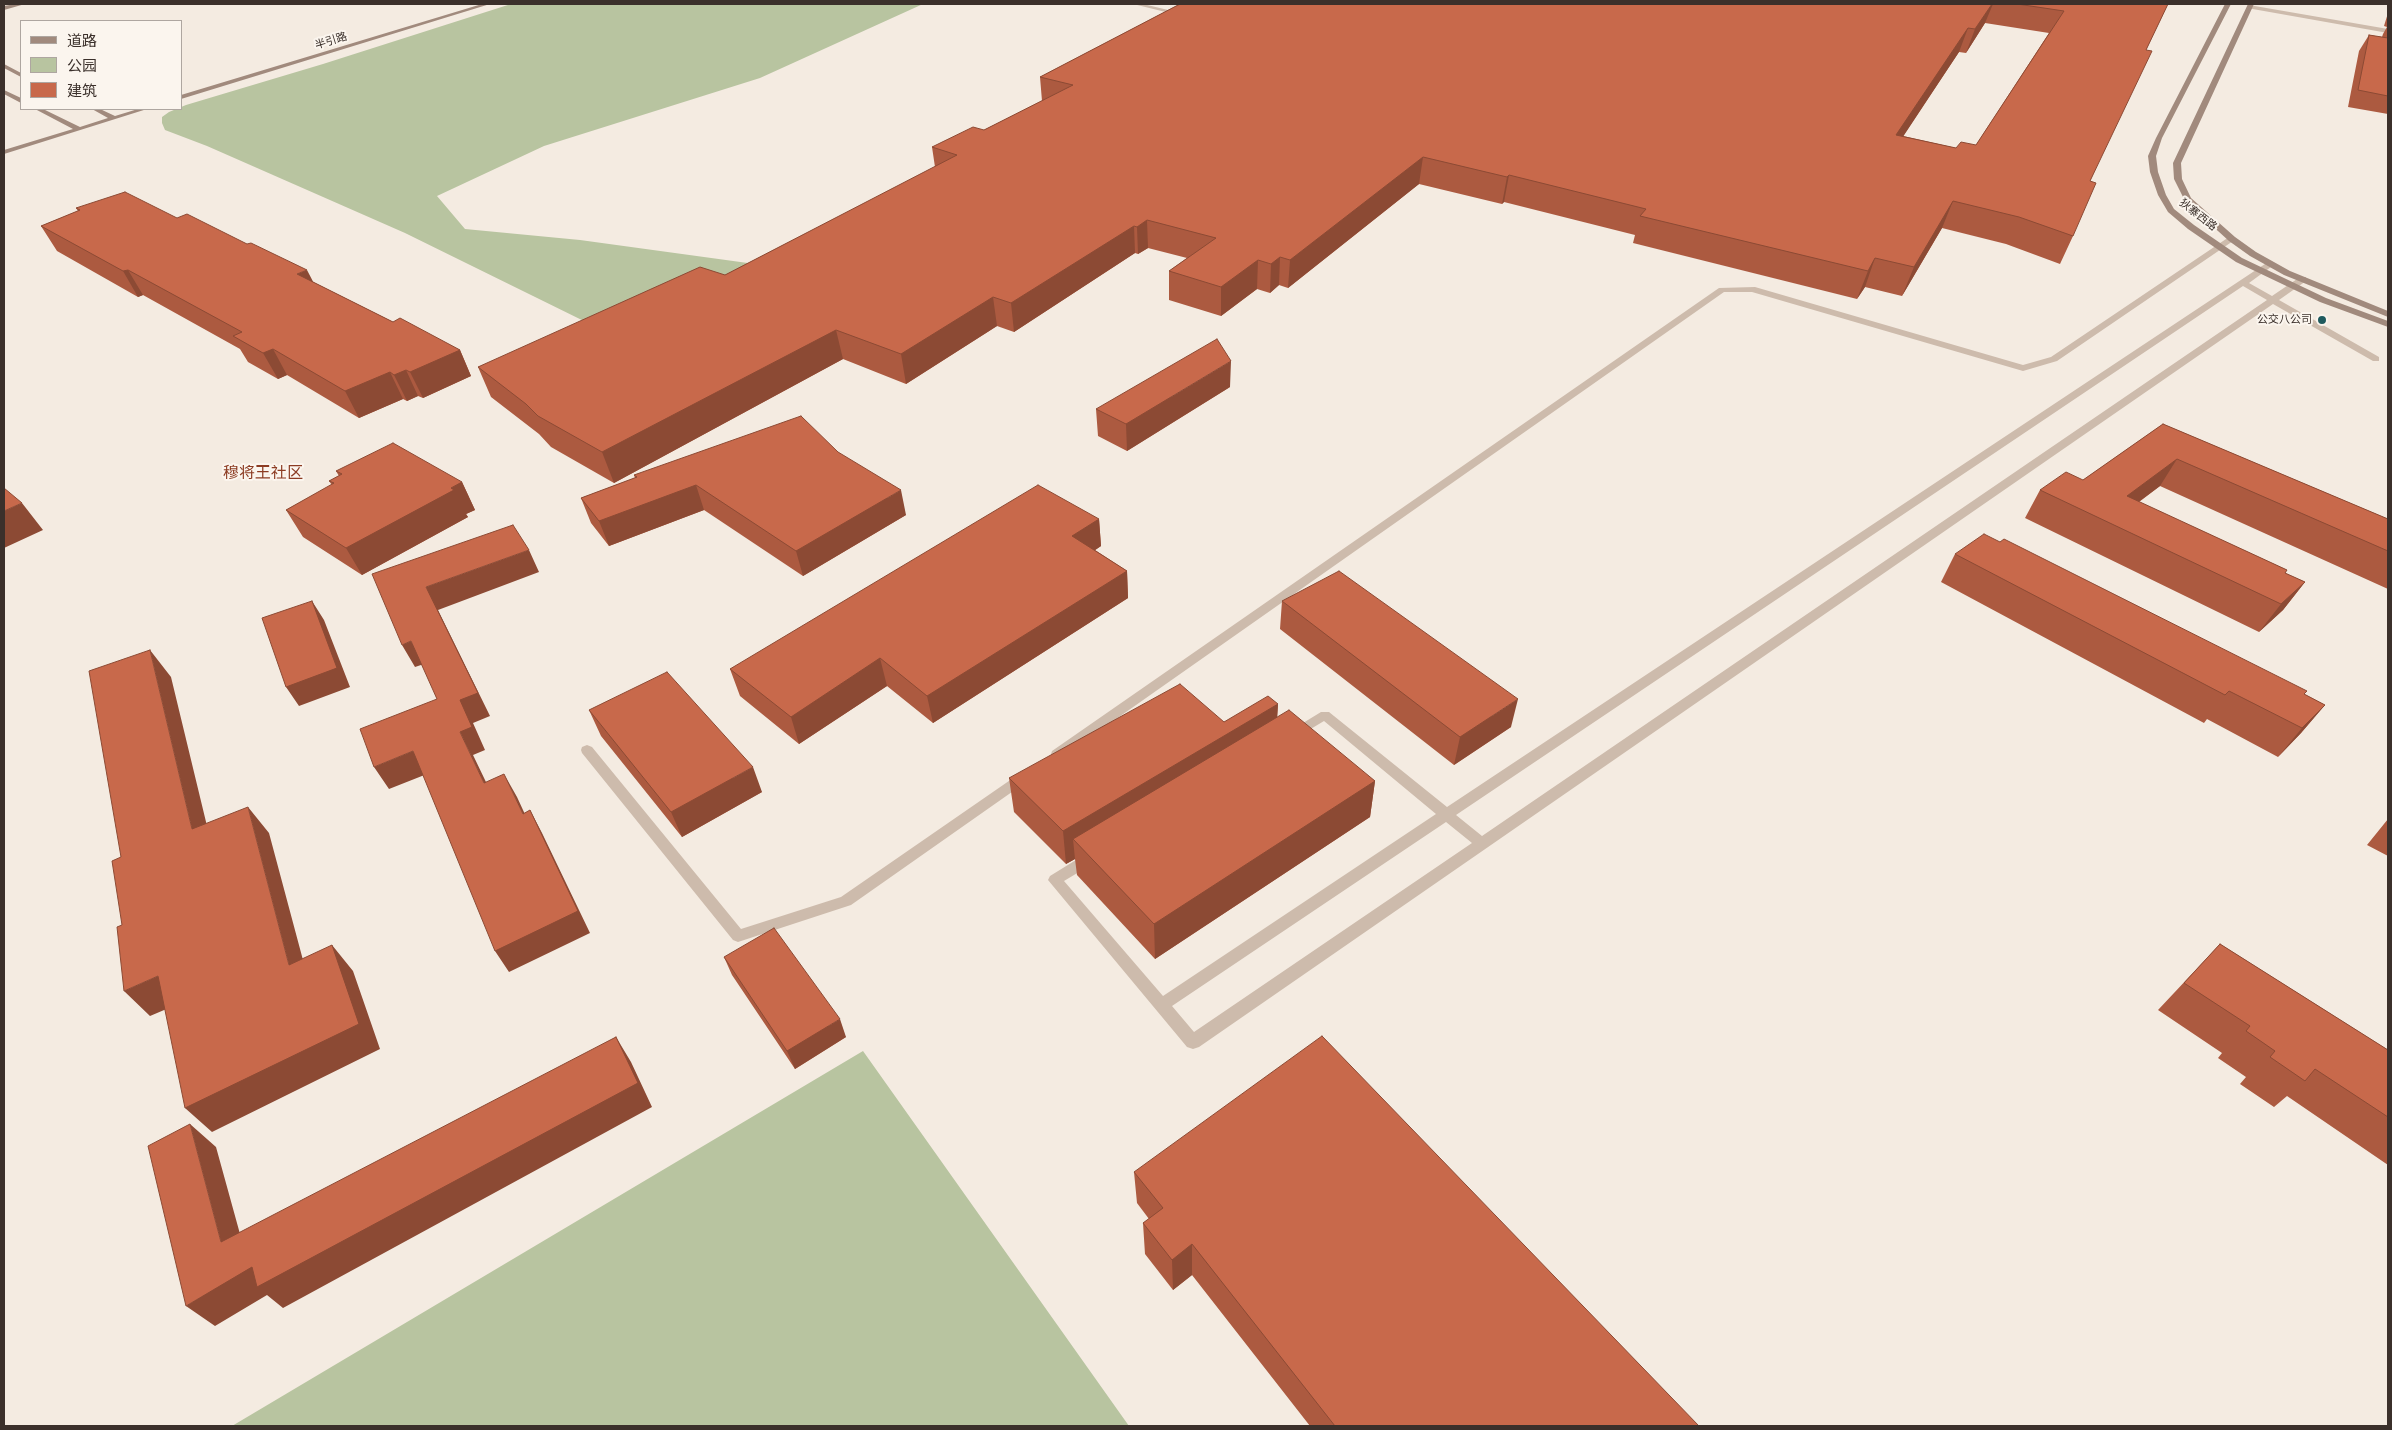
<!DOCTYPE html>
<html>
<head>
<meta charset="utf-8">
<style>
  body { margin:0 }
  #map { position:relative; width:2392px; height:1430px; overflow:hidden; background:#f4ebe1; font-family:"Alegreya Sans","Noto Sans SC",sans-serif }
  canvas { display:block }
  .frame { position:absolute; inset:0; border:5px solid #3b302b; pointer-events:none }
  .legend { position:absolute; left:20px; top:20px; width:162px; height:90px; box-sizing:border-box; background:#fbf5ee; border:1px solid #aea6a0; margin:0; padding:6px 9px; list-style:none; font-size:15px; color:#3b302b }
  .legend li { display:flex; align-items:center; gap:10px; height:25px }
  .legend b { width:25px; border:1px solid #aea6a0 }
</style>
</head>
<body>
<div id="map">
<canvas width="2392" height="1430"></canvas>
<div class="frame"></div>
<ul class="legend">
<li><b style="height:6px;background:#a18a7d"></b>道路</li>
<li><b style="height:14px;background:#b8c4a0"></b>公园</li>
<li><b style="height:14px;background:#c8694b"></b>建筑</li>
</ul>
</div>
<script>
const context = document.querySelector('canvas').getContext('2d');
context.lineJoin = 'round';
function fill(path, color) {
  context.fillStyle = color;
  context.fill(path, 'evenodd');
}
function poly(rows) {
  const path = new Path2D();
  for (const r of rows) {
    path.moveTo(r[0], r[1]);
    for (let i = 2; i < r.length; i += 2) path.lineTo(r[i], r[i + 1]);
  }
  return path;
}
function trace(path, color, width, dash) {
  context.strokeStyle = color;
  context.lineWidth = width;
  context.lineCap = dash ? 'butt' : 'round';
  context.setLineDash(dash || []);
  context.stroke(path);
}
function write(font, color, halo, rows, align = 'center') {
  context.font = font + ' "Alegreya Sans","Noto Sans SC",sans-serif';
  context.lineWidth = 4;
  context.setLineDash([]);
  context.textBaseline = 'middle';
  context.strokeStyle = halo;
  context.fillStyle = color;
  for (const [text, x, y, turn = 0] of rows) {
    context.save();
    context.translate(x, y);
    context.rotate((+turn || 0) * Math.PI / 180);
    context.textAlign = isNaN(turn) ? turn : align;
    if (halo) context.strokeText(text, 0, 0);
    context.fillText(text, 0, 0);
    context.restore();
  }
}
fill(poly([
  [511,4,923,4,760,78,544,146,437,196,465,229,580,240,755,264,594,326,405,233,207,146,165,130,162,123,162,117,169,112,186,105,323,64],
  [863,1051,1129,1426,232,1426]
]), '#b8c4a0');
fill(poly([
  [2229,237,2236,239,2057,361,2023,371,1752,292,1724,292,1062,757,1057,759,1052,757,1051,754,1052,751,1719,288,1755,287,2023,365,2051,357,2229,237],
  [2268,262,2275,264,2249,283,2272,296,2300,277,2306,277,2306,281,2279,300,2379,357,2379,361,2373,361,2273,304,1199,1047,1193,1049,1187,1047,1048,880,1050,876,1084,855,1089,854,1094,855,1096,859,1094,863,1064,881,1163,996,1436,814,1324,721,1294,739,1288,734,1290,731,1321,712,1329,712,1447,807,2268,262],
  [2243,286,2267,300,1482,836,1456,815,2243,286],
  [1446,822,1472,843,1194,1032,1172,1006,1446,822],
  [587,745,592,747,741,929,841,897,1019,774,1029,774,1031,777,1029,780,851,905,738,942,733,940,582,753,581,750,582,747,587,745]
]), '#cdbbac');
fill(poly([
  [1133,4,1143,4,1185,14,1182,16,1133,4],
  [2249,5,2388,29,2388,33,2247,8,2249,5]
]), '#cdbbac');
fill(poly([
  [15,4,25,4,4,10,4,6,15,4],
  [482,4,490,4,181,99,181,95,482,4],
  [2225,4,2231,4,2162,138,2156,156,2158,172,2166,195,2174,209,2194,225,2242,258,2326,298,2388,321,2388,327,2320,302,2236,262,2188,229,2168,212,2158,195,2150,172,2148,156,2156,138,2225,4],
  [2248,4,2254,4,2181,163,2182,179,2191,198,2235,237,2256,252,2290,271,2388,311,2388,317,2284,275,2250,256,2229,241,2185,201,2174,179,2173,163,2248,4],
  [4,64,21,73,21,77,4,68,4,64],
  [4,90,21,98,21,103,4,94,4,90],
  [35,109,43,109,80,127,108,118,92,109,100,109,115,116,138,109,147,109,4,154,4,150,73,129,35,109]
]), '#a18a7d');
fill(poly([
  [1180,4,2168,4,2146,50,2090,181,2073,236,2060,264,2006,244,1942,228,1902,296,1865,287,1857,299,1633,243,1635,235,1504,202,1502,204,1419,184,1288,288,1279,285,1270,293,1257,289,1221,316,1169,300,1169,271,1187,258,1148,248,1138,254,1135,253,1014,332,997,326,906,384,843,359,614,483,551,447,539,434,491,397,478,367,725,275,935,167,932,147,984,130,1042,101,1040,77],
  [1985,23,2049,33,1976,145,1956,148,1903,136,1959,52,1966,53],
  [2388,13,2388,114,2348,107,2359,51,2369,35,2382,37,2383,34,2387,27,2384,26],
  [76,208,177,218,313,282,393,322,460,350,471,376,423,398,418,396,407,401,403,399,359,418,287,375,278,379,248,362,240,349,143,295,138,297,57,251,41,226,78,211],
  [1230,387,1127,451,1098,436,1096,409],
  [2163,424,2388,519,2388,589,2160,486,2139,502,2287,570,2285,573,2305,582,2283,610,2259,632,2025,518,2040,490,2083,480],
  [838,452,906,515,803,576,704,510,609,546,591,523,581,498,635,478,634,475],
  [336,471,462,482,475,510,466,514,468,517,362,575,303,537,286,510,332,485,329,481,339,476],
  [1099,519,1101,546,1095,550,1127,571,1128,598,933,723,887,686,799,744,740,696,730,669],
  [1955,554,2304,694,2325,705,2301,733,2278,757,2207,719,2204,723,1941,582],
  [1282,601,1511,727,1454,765,1280,629],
  [1278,704,1277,717,1375,781,1370,817,1155,959,1077,875,1075,859,1066,864,1014,812,1009,778,1224,722],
  [589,710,762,792,682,837,601,736],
  [2388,819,2388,856,2367,845],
  [2220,944,2388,1050,2388,1165,2287,1096,2274,1107,2240,1084,2246,1077,2218,1058,2222,1053,2158,1010],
  [724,957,846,1037,795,1069,732,975],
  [1134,1172,1699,1426,1310,1426,1192,1275,1173,1290,1145,1254,1143,1223,1149,1219,1137,1203]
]), '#ac5a40');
fill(poly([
  [1992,4,1993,4,1985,23,1966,53,1975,29],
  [1968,28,1959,52,1887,161,1896,135],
  [1423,157,1419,184,1288,288,1290,260],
  [1509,175,1504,202,1502,204,1507,177],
  [1953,201,1942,228,1902,296,1914,267],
  [1147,220,1148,248,1138,254,1137,227],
  [1134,226,1135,253,1014,332,1011,303],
  [1280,257,1279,285,1270,293,1271,264],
  [1875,258,1865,287,1857,299,1868,271],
  [1258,260,1257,289,1221,316,1221,287],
  [128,270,143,295,138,297,123,271],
  [307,270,320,295,297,274],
  [993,297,997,326,906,384,901,354],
  [836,330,843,359,614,483,602,452],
  [273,349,287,375,278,379,263,353],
  [460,350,471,376,423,398,410,372],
  [1231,361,1230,387,1127,451,1126,424],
  [406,370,418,396,407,401,394,375],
  [390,372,403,399,359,418,345,391],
  [2177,459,2160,486,2110,523,2127,496],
  [462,482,475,510,466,514,468,517,362,575,346,548],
  [696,485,704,510,609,546,599,521],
  [901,490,906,515,803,576,796,551],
  [22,503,43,530,4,548,4,511],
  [1099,519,1101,546,1075,564,1072,536],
  [529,550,539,572,438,610,490,716,473,723,485,750,473,755,497,805,484,783,460,732,460,700,426,587],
  [1127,571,1128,598,933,723,927,696],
  [2305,582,2283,610,2259,632,2281,604],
  [312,601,324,620,350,687,299,706,286,687],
  [411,641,424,664,415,667,402,645],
  [150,650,171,677,214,855,192,829],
  [880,658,887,686,799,744,791,717],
  [1518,699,1511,727,1454,765,1460,737],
  [1278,704,1276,738,1073,839,1075,859,1066,864,1063,831],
  [2325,705,2301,733,2278,757,2302,728],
  [413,751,427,774,389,789,374,767],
  [753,767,762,792,682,837,671,812],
  [504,774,517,797,535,836,523,814],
  [1375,781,1370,817,1155,959,1154,924],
  [248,807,269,833,311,990,289,965],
  [530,810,542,833,590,933,509,972,495,951],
  [332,945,353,971,380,1049,212,1132,185,1108],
  [158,976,183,1002,150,1016,124,991],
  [840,1019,846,1037,795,1069,787,1051],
  [616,1037,631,1062,652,1107,283,1308,267,1295,215,1326,186,1306],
  [190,1124,216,1147,248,1263,221,1242],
  [1192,1244,1192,1275,1173,1290,1172,1260]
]), '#8c4a34');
const building = poly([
  [1180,4,1992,4,1975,29,1968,28,1896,135,1956,148,1961,142,1976,145,2064,11,2017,4,2168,4,2146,50,2152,51,2090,181,2096,183,2073,236,2019,217,1953,201,1914,267,1875,258,1868,271,1640,216,1646,209,1509,175,1507,177,1423,157,1290,260,1280,257,1271,264,1258,260,1221,287,1169,271,1216,238,1147,220,1137,227,1134,226,1011,303,993,297,901,354,836,330,602,452,538,416,526,404,478,367,700,267,725,275,957,155,932,147,973,127,984,130,1073,85,1040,77,1180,4],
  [2369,35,2388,38,2388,35,2388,96,2358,90,2369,35],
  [125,192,177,218,187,214,247,244,251,243,307,270,297,274,393,322,400,318,460,350,410,372,406,370,394,375,390,372,345,391,273,349,263,353,233,336,242,332,128,270,123,271,41,226,80,210,76,208,125,192],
  [1217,339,1231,361,1126,424,1096,409,1217,339],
  [801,416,838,452,901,490,796,551,696,485,599,521,581,498,637,477,634,475,801,416],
  [2163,424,2388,519,2388,551,2177,459,2127,496,2287,570,2285,573,2305,582,2281,604,2040,490,2066,472,2083,480,2163,424],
  [393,443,462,482,451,488,454,490,346,548,286,510,334,483,329,481,342,474,336,471,393,443],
  [1038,485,1099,519,1072,536,1127,571,927,696,880,658,791,717,730,669,1038,485],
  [4,488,22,503,4,511,4,488],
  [513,525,529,550,426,587,478,693,460,700,472,727,460,732,484,783,504,774,523,814,530,810,578,911,495,951,413,751,374,767,360,729,437,699,411,641,402,645,372,574,513,525],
  [1984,534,2000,542,2004,539,2307,691,2304,694,2325,705,2302,728,2229,691,2225,695,1955,554,1984,534],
  [1339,571,1518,699,1460,737,1282,601,1339,571],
  [312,601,337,668,286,687,262,618,312,601],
  [150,650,192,829,248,807,289,965,332,945,359,1024,185,1108,158,976,124,991,117,927,122,925,112,861,121,857,89,671,150,650],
  [667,672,753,767,671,812,589,710,667,672],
  [1180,684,1224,722,1268,696,1278,704,1063,831,1009,778,1180,684],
  [1289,710,1375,781,1154,924,1073,839,1289,710],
  [774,928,840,1019,787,1051,724,957,774,928],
  [2220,944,2388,1050,2388,1117,2315,1069,2305,1081,2270,1057,2275,1051,2246,1031,2250,1026,2184,983,2220,944],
  [1322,1036,1699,1426,1335,1426,1192,1244,1172,1260,1143,1223,1163,1208,1134,1172,1322,1036],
  [616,1037,638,1083,257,1287,252,1267,186,1306,148,1146,190,1124,221,1242,616,1037]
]);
fill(building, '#c8694b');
trace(building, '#8c4a34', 1);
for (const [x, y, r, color] of [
  [2322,320,5,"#1f5a5e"]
]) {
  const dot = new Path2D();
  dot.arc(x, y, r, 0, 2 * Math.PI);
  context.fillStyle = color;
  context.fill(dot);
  trace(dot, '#fbf5ee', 2);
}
write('11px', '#3b302b', '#fbf5ee', [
  ["半引路",331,41,-17],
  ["狄寨西路",2198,215,38]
]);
write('11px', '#3b302b', '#fbf5ee', [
  ["公交八公司",2312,320]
], 'right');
write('16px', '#8c3b22', '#fbf5ee', [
  ["穆将王社区",263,473]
]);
</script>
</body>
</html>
